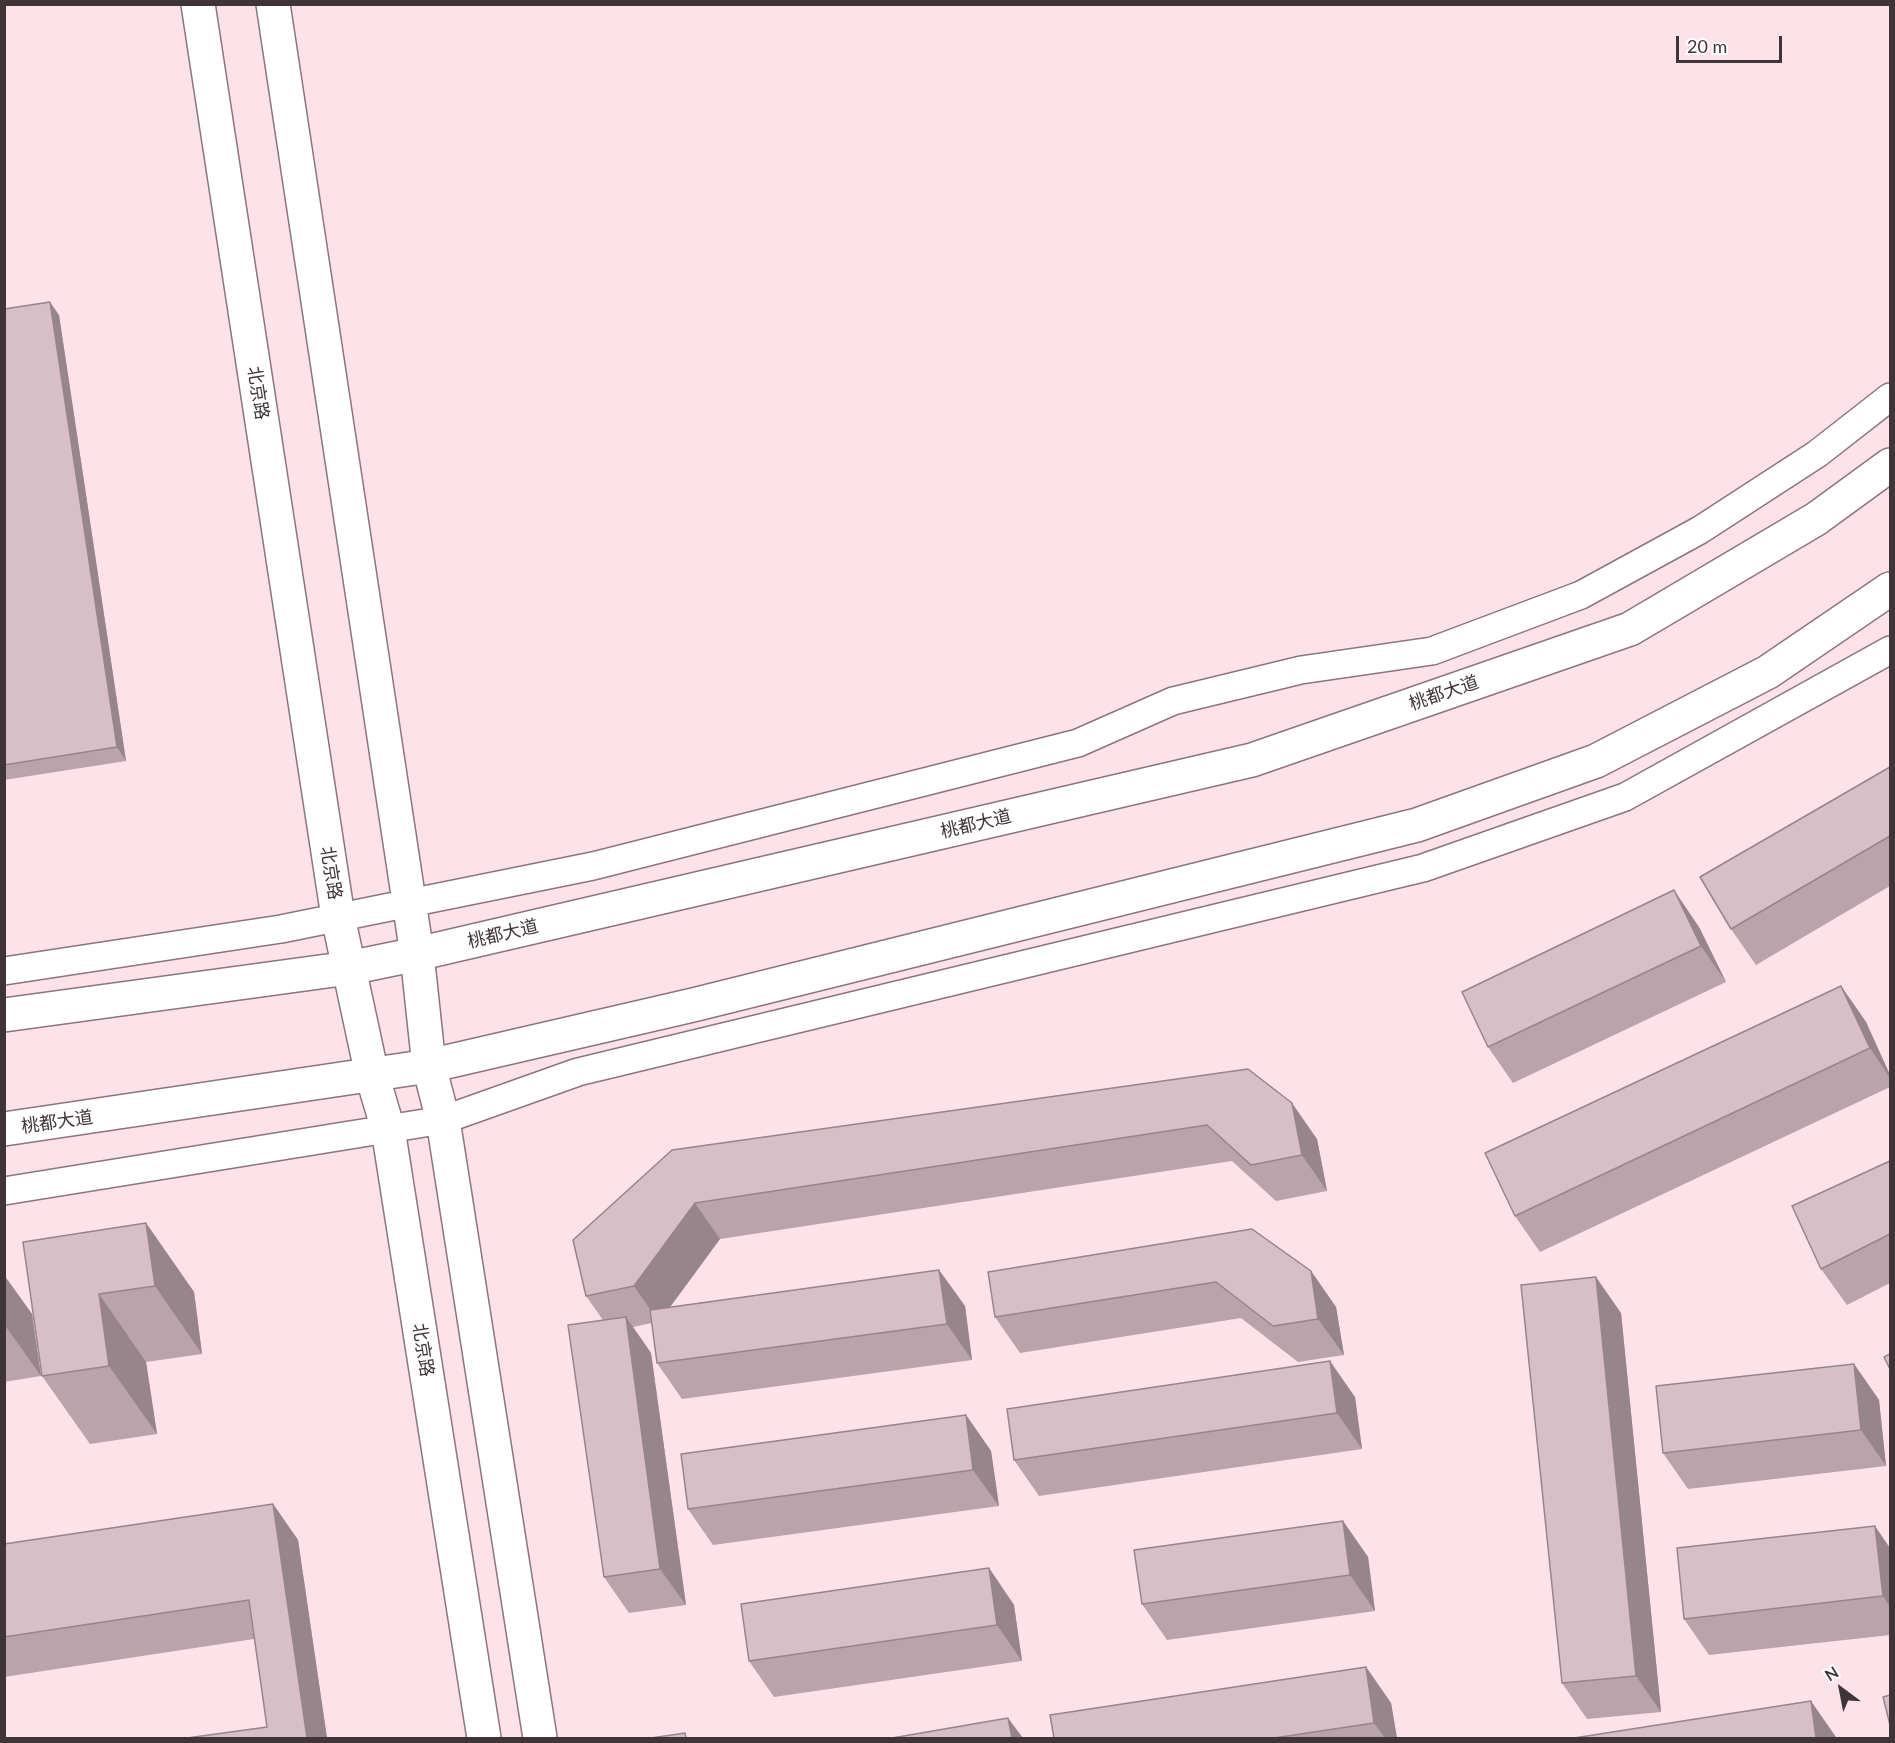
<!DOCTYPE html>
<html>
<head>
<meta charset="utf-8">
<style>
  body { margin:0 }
  #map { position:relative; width:1895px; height:1743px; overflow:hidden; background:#fde2ea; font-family:Lato,sans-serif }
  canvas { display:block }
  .frame { position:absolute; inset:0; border:6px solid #3f3438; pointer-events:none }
  .north { position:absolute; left:1811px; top:1659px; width:60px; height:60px; -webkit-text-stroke:4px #fff; paint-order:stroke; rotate:328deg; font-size:16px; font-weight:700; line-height:24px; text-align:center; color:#3f3438 }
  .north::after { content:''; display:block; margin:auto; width:21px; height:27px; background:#3f3438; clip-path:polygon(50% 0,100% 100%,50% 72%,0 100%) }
  .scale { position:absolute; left:1676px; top:36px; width:106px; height:27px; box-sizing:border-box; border:3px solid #3f3438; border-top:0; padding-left:8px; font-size:18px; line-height:21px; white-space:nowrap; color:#3f3438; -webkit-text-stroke:4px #fff; paint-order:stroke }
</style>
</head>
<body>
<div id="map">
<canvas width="1895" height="1743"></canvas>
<div class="frame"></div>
<div class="north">N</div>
<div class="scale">20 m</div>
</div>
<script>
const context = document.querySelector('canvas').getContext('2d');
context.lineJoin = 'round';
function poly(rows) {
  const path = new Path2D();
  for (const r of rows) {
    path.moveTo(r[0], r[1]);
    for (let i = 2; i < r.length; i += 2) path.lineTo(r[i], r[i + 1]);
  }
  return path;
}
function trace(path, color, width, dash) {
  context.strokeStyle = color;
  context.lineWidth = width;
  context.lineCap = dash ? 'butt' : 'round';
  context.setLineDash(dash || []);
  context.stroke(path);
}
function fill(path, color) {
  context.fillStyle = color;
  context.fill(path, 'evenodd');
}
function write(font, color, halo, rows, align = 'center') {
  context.font = font + ' Lato,"Noto Sans SC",sans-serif';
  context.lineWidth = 4.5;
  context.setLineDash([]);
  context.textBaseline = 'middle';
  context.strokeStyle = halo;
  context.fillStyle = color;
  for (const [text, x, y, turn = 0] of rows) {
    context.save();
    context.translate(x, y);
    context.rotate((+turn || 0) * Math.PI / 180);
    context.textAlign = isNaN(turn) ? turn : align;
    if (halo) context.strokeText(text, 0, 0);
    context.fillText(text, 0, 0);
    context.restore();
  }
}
const minor = poly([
  [4,971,281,929,593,866,1078,743,1173,701,1301,670,1432,651,1581,595,1700,530,1817,454,1890,397],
  [4,1191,443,1120,578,1072,1423,868,1625,797,1890,650]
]);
const tertiary = poly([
  [198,4,338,917,372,1075,388,1129,484,1738],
  [273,4,417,954,429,1066,443,1120,540,1738]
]);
const secondary = poly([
  [4,1015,349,968,417,954,1252,760,1630,629,1816,519,1890,465],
  [4,1129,429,1066,693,1005,1417,825,1596,761,1768,672,1890,589]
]);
trace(minor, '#8c757c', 30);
trace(tertiary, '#8c757c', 36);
trace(secondary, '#8c757c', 36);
trace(minor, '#fff', 27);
trace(tertiary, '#fff', 33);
trace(secondary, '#fff', 33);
fill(poly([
  [4,309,59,315,126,761,4,780],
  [1890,767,1890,886,1756,965,1731,929],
  [1699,927,1726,982,1513,1083,1488,1047],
  [1841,986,1866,1022,1890,1075,1890,1087,1540,1252,1515,1216],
  [1248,1069,1317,1139,1327,1191,1276,1201,1232,1161,720,1239,670,1307,939,1270,965,1306,972,1360,682,1399,657,1363,652,1323,633,1327,651,1353,686,1605,629,1613,604,1577,603,1320,586,1296,672,1150],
  [1890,1161,1890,1283,1847,1305,1821,1269],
  [146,1223,194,1292,202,1354,146,1362,157,1434,90,1444,42,1376],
  [1311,1271,1336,1307,1344,1355,1298,1362,1241,1318,1020,1353,995,1317,988,1272],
  [4,1275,32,1314,41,1376,4,1382],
  [1621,1313,1661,1712,1587,1719,1562,1683],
  [1854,1364,1879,1400,1886,1466,1688,1489,1663,1453],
  [1355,1397,1362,1449,1039,1496,1014,1460],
  [966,1415,991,1451,999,1506,713,1545,688,1509],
  [273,1504,298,1540,327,1738,187,1738,267,1727,254,1639,4,1677,4,1544],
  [1343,1521,1368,1557,1375,1611,1167,1640,1142,1604],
  [1890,1548,1890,1635,1709,1655,1684,1619],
  [989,1568,1014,1605,1022,1661,774,1697,749,1661],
  [1366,1667,1391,1703,1397,1738,1054,1738]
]), '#baa3aa');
fill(poly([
  [50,302,59,315,126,761,117,747],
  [1674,890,1699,927,1726,982,1701,946],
  [1841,986,1866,1022,1890,1075,1890,1078,1870,1048],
  [1292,1103,1317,1139,1327,1191,1302,1155],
  [695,1203,720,1239,659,1322,634,1286],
  [146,1223,194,1292,202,1354,155,1286],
  [939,1270,965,1306,972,1360,947,1324],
  [1311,1271,1336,1307,1344,1355,1318,1319],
  [4,1275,32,1314,41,1376,4,1324],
  [1596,1277,1621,1313,1661,1712,1636,1676],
  [99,1294,146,1362,157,1434,109,1366],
  [626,1317,651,1353,686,1605,660,1569],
  [1330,1361,1355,1397,1362,1449,1337,1413],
  [1854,1364,1879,1400,1886,1466,1861,1430],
  [966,1415,991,1451,999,1506,973,1470],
  [273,1504,298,1540,327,1738,307,1738],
  [1343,1521,1368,1557,1375,1611,1350,1575],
  [1875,1526,1890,1548,1890,1607,1883,1596],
  [989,1568,1014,1605,1022,1661,997,1625],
  [1366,1667,1391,1703,1397,1738,1385,1738,1374,1723],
  [1811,1701,1836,1737,1836,1738,1816,1738],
  [1008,1718,1023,1738,1012,1738]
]), '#97858b');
const building = poly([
  [50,302,117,747,4,765,4,309,50,302],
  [1890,767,1890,836,1731,929,1700,877,1890,767],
  [1674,890,1701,946,1488,1047,1462,992,1674,890],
  [1841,986,1870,1048,1515,1216,1485,1153,1841,986],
  [1248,1069,1292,1103,1302,1155,1251,1165,1207,1125,695,1203,634,1286,586,1296,573,1240,672,1150,1248,1069],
  [1890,1161,1890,1234,1821,1269,1792,1206,1890,1161],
  [146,1223,155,1286,99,1294,109,1366,42,1376,23,1242,146,1223],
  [1252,1229,1311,1271,1318,1319,1273,1326,1216,1282,995,1317,988,1272,1252,1229],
  [939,1270,947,1324,657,1363,650,1310,939,1270],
  [1596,1277,1636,1676,1562,1683,1521,1285,1596,1277],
  [626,1317,660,1569,604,1577,568,1325,626,1317],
  [1890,1354,1890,1369,1884,1357,1890,1354],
  [1330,1361,1337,1413,1014,1460,1007,1409,1330,1361],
  [1854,1364,1861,1430,1663,1453,1656,1386,1854,1364],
  [966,1415,973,1470,688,1509,681,1454,966,1415],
  [273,1504,307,1738,187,1738,267,1727,249,1600,4,1637,4,1544,273,1504],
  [1343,1521,1350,1575,1142,1604,1134,1550,1343,1521],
  [1875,1526,1883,1596,1684,1619,1677,1548,1875,1526],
  [989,1568,997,1625,749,1661,741,1604,989,1568],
  [1366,1667,1374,1723,1274,1738,1054,1738,1050,1715,1366,1667],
  [1890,1695,1890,1725,1883,1697,1890,1695],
  [1811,1701,1816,1738,1574,1738,1811,1701],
  [1008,1718,1012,1738,892,1738,1008,1718],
  [685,1733,686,1738,651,1738,685,1733]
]);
fill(building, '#d8bec6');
trace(building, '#97858b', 1.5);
write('18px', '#3f3438', '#fff', [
  ["北京路",258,393,81],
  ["桃都大道",1444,693,-19],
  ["桃都大道",976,824,-13],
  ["北京路",331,873,81],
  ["桃都大道",503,934,-13],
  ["桃都大道",57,1122,-8],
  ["北京路",423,1350,81]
]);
</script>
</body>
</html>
